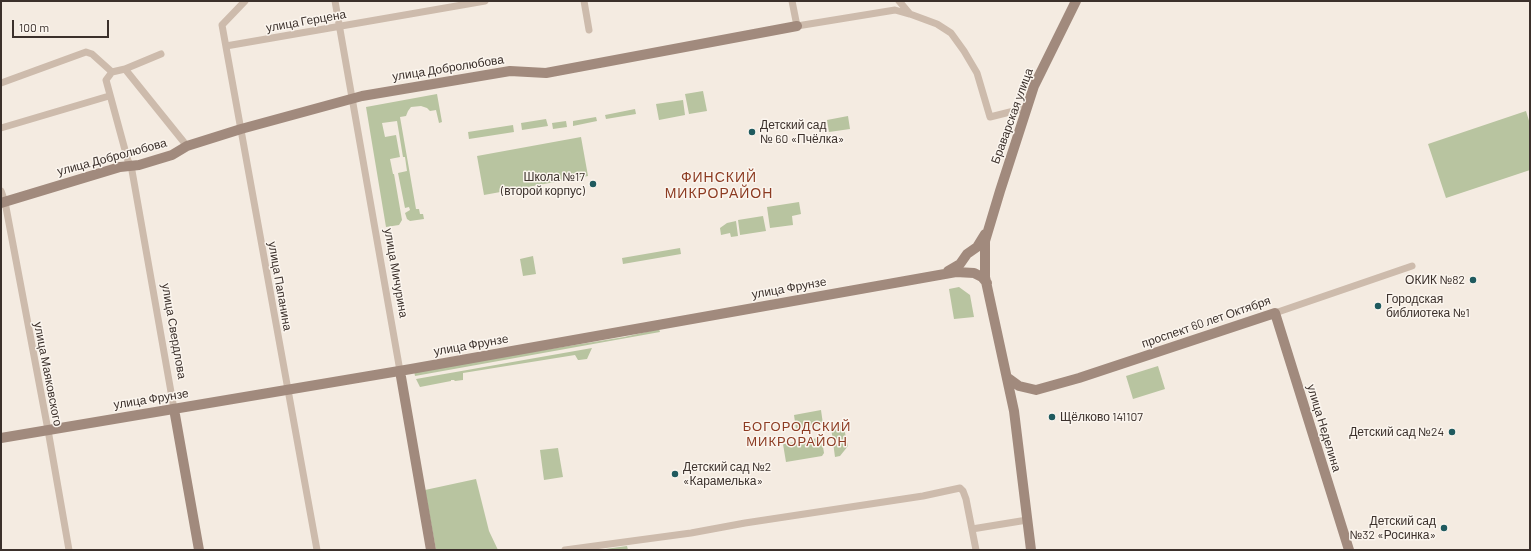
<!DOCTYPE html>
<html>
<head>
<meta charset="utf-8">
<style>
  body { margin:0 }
  #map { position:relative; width:1531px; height:551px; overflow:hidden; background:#f4ebe1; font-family:Barlow,sans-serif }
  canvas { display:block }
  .frame { position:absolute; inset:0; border:2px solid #3b302b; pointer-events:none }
  .scale { position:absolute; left:12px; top:20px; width:97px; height:18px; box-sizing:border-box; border:2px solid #3b302b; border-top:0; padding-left:5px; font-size:12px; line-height:14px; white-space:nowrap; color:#3b302b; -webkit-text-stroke:3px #fbf5ee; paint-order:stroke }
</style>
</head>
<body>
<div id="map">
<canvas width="1531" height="551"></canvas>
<div class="frame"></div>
<div class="scale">100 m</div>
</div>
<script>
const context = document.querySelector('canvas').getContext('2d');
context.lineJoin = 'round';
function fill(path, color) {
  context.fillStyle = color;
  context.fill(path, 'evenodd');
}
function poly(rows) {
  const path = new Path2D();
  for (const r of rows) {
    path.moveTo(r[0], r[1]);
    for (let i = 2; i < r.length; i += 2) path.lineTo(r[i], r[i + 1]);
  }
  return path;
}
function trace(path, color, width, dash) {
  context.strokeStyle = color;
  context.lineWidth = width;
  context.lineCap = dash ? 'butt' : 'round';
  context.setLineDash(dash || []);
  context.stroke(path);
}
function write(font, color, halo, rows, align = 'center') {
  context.font = font + ' Barlow,sans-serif';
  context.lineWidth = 3;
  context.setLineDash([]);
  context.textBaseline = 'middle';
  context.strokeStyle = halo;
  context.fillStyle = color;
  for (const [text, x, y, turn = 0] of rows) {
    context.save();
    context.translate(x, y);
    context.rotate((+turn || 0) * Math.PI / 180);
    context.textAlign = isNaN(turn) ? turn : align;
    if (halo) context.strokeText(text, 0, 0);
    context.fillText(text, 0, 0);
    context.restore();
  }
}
fill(poly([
  [703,91,707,111,689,114,685,94],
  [437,94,442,122,439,123,436,110,430,111,427,108,421,106,411,107,408,111,406,116,400,117,416,209,419,209,420,214,423,214,424,219,410,221,407,219,405,213,410,210,409,207,405,208,398,173,407,171,405,157,403,157,397,121,382,123,385,137,396,135,400,157,390,159,393,174,394,174,402,220,399,225,386,227,366,107],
  [683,100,685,115,659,120,656,104],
  [635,109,636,114,606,119,605,115],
  [1526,111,1530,124,1530,170,1446,198,1428,144],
  [848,116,850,129,829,132,827,120],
  [596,117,597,121,573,126,573,121],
  [546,119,548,126,522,130,521,123],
  [566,121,567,127,553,129,552,123],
  [513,125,514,132,469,139,468,132],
  [581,137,588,176,484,195,477,156],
  [799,202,801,214,792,216,793,225,770,228,767,207],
  [763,216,766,231,740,235,738,220],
  [736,221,738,236,731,237,730,233,721,235,720,228,727,223],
  [680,248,681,254,623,264,622,258],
  [533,256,536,274,523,276,520,259],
  [959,287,970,295,974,317,954,319,949,289],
  [659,329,660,332,415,376,414,371,624,337],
  [592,348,587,359,579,360,578,360,575,355,463,373,463,380,455,381,454,380,451,380,451,381,420,387,416,379],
  [1158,366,1165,389,1133,399,1126,376],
  [821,410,823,424,796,429,794,415],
  [843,424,848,446,840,456,835,457,831,427],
  [818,438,822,441,824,453,822,456,786,462,783,444],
  [558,448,563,477,544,480,540,450],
  [476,479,489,531,498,550,436,550,425,490],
  [627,546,628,550,598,550]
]), '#b8c4a0');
trace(poly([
  [245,1,222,25,317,550],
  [335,1,400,371],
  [584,1,589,30],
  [792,1,797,26,895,10,909,14],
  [899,1,910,14,937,24,951,33,964,51,977,73,990,117,1026,108],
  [226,46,485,1],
  [161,54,125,69,112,72,106,80,128,161,131,165,174,409],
  [125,69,187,146],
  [1,83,86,52,92,54,112,72],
  [1,128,109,96],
  [1,191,5,202,48,430,69,550],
  [1275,313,1412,266],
  [972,529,1027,520],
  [565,550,691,533,745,523,923,496,960,488,963,491,966,499,976,550]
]), '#cdbbac', 7);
trace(poly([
  [1,203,120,167,139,165,172,155,187,146,241,129,362,96,510,71,546,73,797,26],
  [948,271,960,264,967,254,977,247,985,234],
  [400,371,431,550],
  [1008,378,1019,386,1036,390,1079,378,1275,313,1349,550],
  [174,409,199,550],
  [1,438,411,369,956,272,974,273,982,277,987,283],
  [1031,550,1014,411,985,277,985,241,1000,191,1034,86,1076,1]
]), '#a18a7d', 10);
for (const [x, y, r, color] of [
  [752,132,4,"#1f5a5e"],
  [593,184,4,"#1f5a5e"],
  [1473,280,4,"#1f5a5e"],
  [1378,306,4,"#1f5a5e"],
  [1052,417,4,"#1f5a5e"],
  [1452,432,4,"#1f5a5e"],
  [675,474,4,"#1f5a5e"],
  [1444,528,4,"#1f5a5e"]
]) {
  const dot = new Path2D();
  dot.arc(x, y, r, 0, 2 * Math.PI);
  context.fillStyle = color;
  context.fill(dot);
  trace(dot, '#fbf5ee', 1.5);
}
write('12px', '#3b302b', '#fbf5ee', [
  ["улица Герцена",306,21,-10],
  ["улица Добролюбова",448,68,-9],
  ["Браварская улица",1012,116,-70],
  ["улица Добролюбова",112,157,-15],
  ["улица Мичурина",396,273,80],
  ["улица Папанина",280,286,80],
  ["улица Фрунзе",789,288,-10],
  ["проспект 60 лет Октября",1206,322,-19],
  ["улица Свердлова",174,331,80],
  ["улица Фрунзе",471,345,-10],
  ["улица Маяковского",48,374,79],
  ["улица Фрунзе",151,399,-9],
  ["улица Неделина",1324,428,73]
]);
write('12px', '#3b302b', '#fbf5ee', [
  ["Детский сад",760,125],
  ["№ 60 «Пчёлка»",760,139],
  ["Школа №17",585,177,"right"],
  ["(второй корпус)",585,191,"right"],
  ["ОКИК №82",1465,280,"right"],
  ["Городская",1386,299],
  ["библиотека №1",1386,313],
  ["Щёлково 141107",1060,417],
  ["Детский сад №24",1444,432,"right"],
  ["Детский сад №2",683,467],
  ["«Карамелька»",683,481],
  ["Детский сад",1436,521,"right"],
  ["№32 «Росинка»",1436,535,"right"]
], 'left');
context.letterSpacing = '1px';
write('13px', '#8c3b22', '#fbf5ee', [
  ["БОГОРОДСКИЙ",797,427],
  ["МИКРОРАЙОН",797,442]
]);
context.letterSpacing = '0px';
context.letterSpacing = '1px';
write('14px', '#8c3b22', '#fbf5ee', [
  ["ФИНСКИЙ",719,177],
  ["МИКРОРАЙОН",719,193]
]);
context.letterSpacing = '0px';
</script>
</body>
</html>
